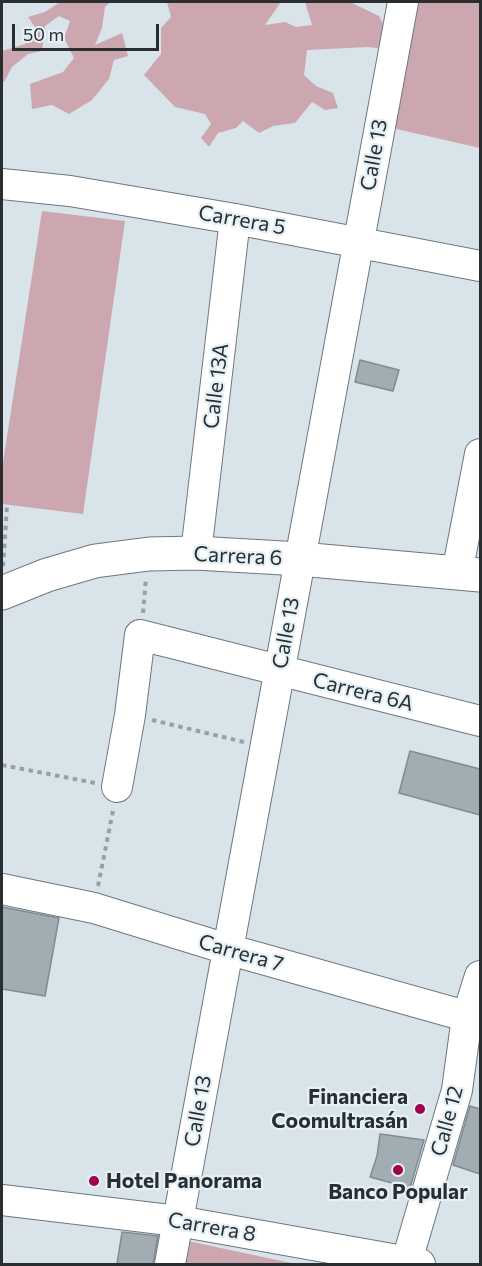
<!DOCTYPE html>
<html>
<head>
<meta charset="utf-8">
<style>
  body { margin:0 }
  #map { position:relative; width:482px; height:1266px; overflow:hidden; background:#d8e3ea; font-family:Commissioner,sans-serif }
  canvas { display:block }
  .frame { position:absolute; inset:0; border:3px solid #292e30; pointer-events:none }
  .scale { position:absolute; left:12px; top:24px; width:147px; height:27px; box-sizing:border-box; border:3px solid #292e30; border-top:0; padding-left:8px; font-size:18px; line-height:21px; white-space:nowrap; color:#292e30; -webkit-text-stroke:4px #e5f0f7; paint-order:stroke }
</style>
</head>
<body>
<div id="map">
<canvas width="482" height="1266"></canvas>
<div class="frame"></div>
<div class="scale">50 m</div>
</div>
<script>
const context = document.querySelector('canvas').getContext('2d');
context.lineJoin = 'round';
function fill(path, color) {
  context.fillStyle = color;
  context.fill(path, 'evenodd');
}
function poly(rows) {
  const path = new Path2D();
  for (const r of rows) {
    path.moveTo(r[0], r[1]);
    for (let i = 2; i < r.length; i += 2) path.lineTo(r[i], r[i + 1]);
  }
  return path;
}
function trace(path, color, width, dash) {
  context.strokeStyle = color;
  context.lineWidth = width;
  context.lineCap = dash ? 'butt' : 'round';
  context.setLineDash(dash || []);
  context.stroke(path);
}
function write(font, color, halo, rows, align = 'center') {
  context.font = font + ' Commissioner,sans-serif';
  context.lineWidth = 4.5;
  context.setLineDash([]);
  context.textBaseline = 'middle';
  context.strokeStyle = halo;
  context.fillStyle = color;
  for (const [text, x, y, turn = 0] of rows) {
    context.save();
    context.translate(x, y);
    context.rotate((+turn || 0) * Math.PI / 180);
    context.textAlign = isNaN(turn) ? turn : align;
    if (halo) context.strokeText(text, 0, 0);
    context.fillText(text, 0, 0);
    context.restore();
  }
}
fill(poly([
  [60,2,111,2,105,7,102,28,95,45,122,33,128,56,114,60,109,79,92,100,69,114,52,105,32,109,30,84,63,72,74,58,64,38,70,21,59,16,45,26,42,51,28,54,12,67,4,82,2,82,2,51,25,44,37,30,28,17,45,12],
  [167,2,281,2,265,25,285,22,296,27,312,25,305,2,350,2,379,16,387,32,384,49,368,47,307,50,304,75,316,86,333,93,338,108,325,110,312,102,295,123,273,126,259,133,243,121,236,128,218,133,209,147,201,138,211,124,205,114,175,107,144,75,161,54,161,28,171,17],
  [418,2,480,2,480,148,392,128],
  [42,211,125,221,83,514,2,504,2,469],
  [183,1240,296,1264,178,1264]
]), '#cda7b0');
const building = poly([
  [360,360,399,370,393,391,355,382,360,360],
  [410,751,480,769,480,815,399,793,410,751],
  [2,907,59,918,45,996,2,989,2,907],
  [470,1106,480,1109,480,1174,453,1165,470,1106],
  [380,1134,424,1140,410,1188,370,1177,377,1156,380,1134],
  [122,1232,158,1236,153,1264,117,1264,122,1232]
]);
fill(building, '#a1acb3');
trace(building, '#818b92', 1.5);
const minor = poly([
  [2,184,70,191,235,219,480,266],
  [196,553,235,219],
  [457,573,480,454],
  [117,787,130,715,140,635,480,721],
  [2,889,94,908,227,949,480,1020],
  [2,1200,178,1221,420,1264],
  [170,1264,403,2],
  [406,1264,457,1090,467,1017,480,976]
]);
const highway = poly([
  [2,593,47,575,95,561,149,554,196,553,300,559,480,575]
]);
trace(minor, '#6e777e', 32);
trace(highway, '#6e777e', 35);
trace(poly([
  [3,566,7,506],
  [143,613,146,578],
  [152,720,244,742],
  [2,765,95,783],
  [98,886,113,811]
]), '#97a0a5', 4, [4.5, 4.5]);
trace(minor, '#fff', 30);
trace(highway, '#fff', 33);
for (const [x, y, r, color] of [
  [420,1109,6,"#9d044d"],
  [398,1170,6,"#9d044d"],
  [94,1181,6,"#9d044d"]
]) {
  const dot = new Path2D();
  dot.arc(x, y, r, 0, 2 * Math.PI);
  context.fillStyle = color;
  context.fill(dot);
  trace(dot, '#e5f0f7', 2);
}
write('21px', '#292e30', '#e5f0f7', [
  ["Calle 13",374,155,-80],
  ["Carrera 5",242,220,10],
  ["Calle 13A",216,386,-83],
  ["Carrera 6",238,556,3],
  ["Calle 13",286,633,-80],
  ["Carrera 6A",363,692,14],
  ["Carrera 7",241,953,16],
  ["Calle 13",198,1111,-80],
  ["Calle 12",447,1121,-75],
  ["Carrera 8",212,1227,10]
]);
write('bold 21px', '#292e30', '#e5f0f7', [
  ["Financiera",408,1097],
  ["Coomultrasán",408,1121],
  ["Hotel Panorama",106,1181,"left"],
  ["Banco Popular",398,1192,"center"]
], 'right');
</script>
</body>
</html>
